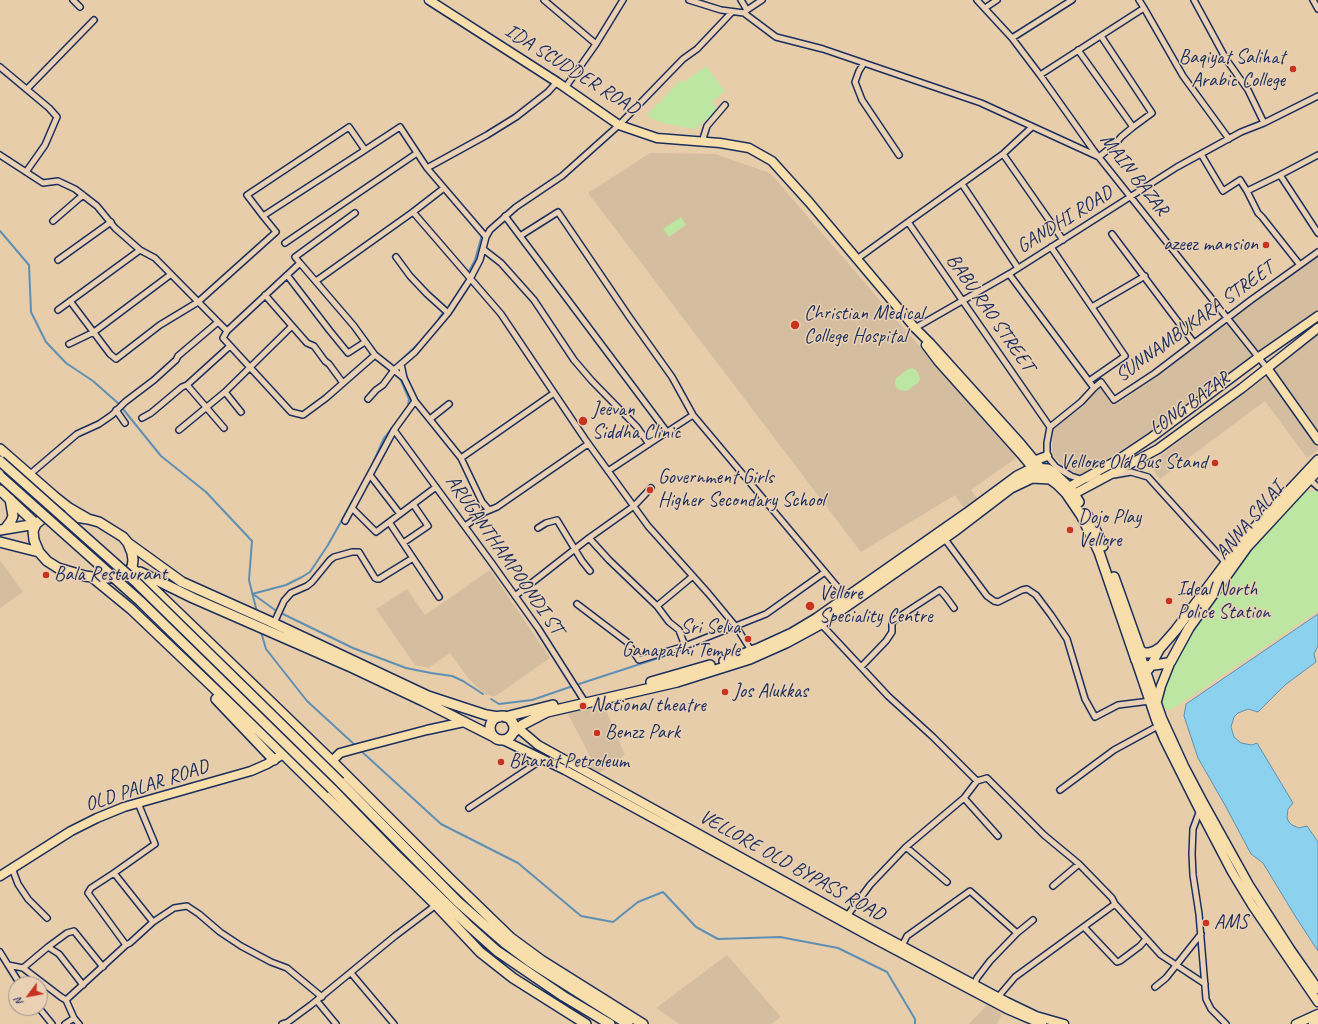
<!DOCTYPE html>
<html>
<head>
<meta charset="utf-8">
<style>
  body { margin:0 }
  #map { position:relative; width:1318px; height:1024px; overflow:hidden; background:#e7cdaa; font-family:Caveat,sans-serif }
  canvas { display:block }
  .north { position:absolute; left:8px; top:976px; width:40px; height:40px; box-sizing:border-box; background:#ebd1b3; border:1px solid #989091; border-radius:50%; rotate:238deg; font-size:11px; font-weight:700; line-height:16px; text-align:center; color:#1b2f5e }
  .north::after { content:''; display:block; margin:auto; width:14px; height:18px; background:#c8321e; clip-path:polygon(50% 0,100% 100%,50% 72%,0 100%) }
</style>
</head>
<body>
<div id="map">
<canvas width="1318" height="1024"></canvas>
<div class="north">N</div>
</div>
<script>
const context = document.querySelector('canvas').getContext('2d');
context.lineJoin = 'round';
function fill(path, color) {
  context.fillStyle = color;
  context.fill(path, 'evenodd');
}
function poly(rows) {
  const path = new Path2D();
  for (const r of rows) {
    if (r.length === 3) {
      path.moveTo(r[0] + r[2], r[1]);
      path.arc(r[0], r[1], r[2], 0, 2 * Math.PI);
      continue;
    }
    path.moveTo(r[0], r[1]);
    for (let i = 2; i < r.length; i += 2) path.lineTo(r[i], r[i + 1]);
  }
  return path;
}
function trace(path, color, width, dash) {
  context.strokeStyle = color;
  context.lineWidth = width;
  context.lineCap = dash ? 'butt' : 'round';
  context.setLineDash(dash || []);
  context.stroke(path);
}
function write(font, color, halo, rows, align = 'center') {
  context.font = font + ' Caveat,sans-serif';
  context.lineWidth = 3;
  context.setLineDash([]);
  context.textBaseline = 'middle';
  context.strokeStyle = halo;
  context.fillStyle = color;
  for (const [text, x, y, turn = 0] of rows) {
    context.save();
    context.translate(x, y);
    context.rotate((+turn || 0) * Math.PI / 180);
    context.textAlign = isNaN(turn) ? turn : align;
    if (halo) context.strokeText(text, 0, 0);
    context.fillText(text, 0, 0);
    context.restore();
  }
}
fill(poly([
  [650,153,715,154,770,173,1016,458,971,490,979,501,965,510,955,495,861,552,588,193],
  [1318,255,1318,311,1258,352,1232,318],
  [1226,324,1253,357,1144,437,1080,475,1064,468,1052,454,1053,429,1100,388,1114,406,1148,383],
  [1318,331,1318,435,1271,368],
  [1268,376,1318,444,1318,450,1307,458,1265,401,1160,479,1149,464],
  [0,560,23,592,0,608],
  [490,570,550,658,494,697,485,694,468,678,450,653,428,668,415,665,376,609,407,589,425,615],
  [602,701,625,755,598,774,584,763,591,758,567,712],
  [727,955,781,1017,771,1024,679,1024,656,1008],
  [987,1005,1002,1014,997,1024,969,1024]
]), '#d5be9f');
fill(poly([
  [706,66,725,91,712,102,718,110,695,129,667,124,654,120,647,114,659,103,680,80,684,82],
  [681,217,686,225,669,237,663,229],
  [912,368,916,370,919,375,920,379,918,383,906,391,900,390,896,387,895,384,896,378,908,369],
  [1308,491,1318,491,1318,611,1171,710,1165,709,1162,705,1160,698,1171,672,1184,646,1210,605,1251,551,1291,508,1298,498]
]), '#bde6a3');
const water = poly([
  [1318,614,1318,646,1314,654,1316,662,1285,685,1258,712,1248,709,1238,713,1234,717,1231,727,1234,737,1241,743,1252,745,1257,743,1293,803,1288,809,1287,818,1289,822,1292,825,1299,828,1307,826,1318,842,1318,951,1297,919,1263,863,1251,854,1226,807,1198,758,1184,716,1186,704,1318,614]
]);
fill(water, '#8cd1ed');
trace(water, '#5f90b4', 1);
trace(poly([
  [0,231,29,265,31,312,46,342,66,363,93,381,119,404],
  [468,273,475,260,482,235],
  [433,327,442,314],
  [398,367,397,364,421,341],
  [400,378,409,399,408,406,402,414],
  [123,409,161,456,206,492,252,541,249,580,257,612],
  [373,463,384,438,400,418],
  [252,594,286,585,302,577,310,572,328,545,353,500],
  [253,594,275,610],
  [283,614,353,648,406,668,431,673,452,676,463,681,483,694],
  [261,632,266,649,307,701,355,745],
  [579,684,680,651,709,639],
  [491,699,499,704,532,700,570,687],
  [360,750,441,824,518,863,581,916,613,922,638,902,663,892,696,927,718,939,780,937,838,948,887,972,915,1019,915,1024]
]), '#5f90b4', 2);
const minor = poly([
  [73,0,80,7],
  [544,0,596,44],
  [689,0,721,10,744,13,776,37,823,49,981,103,1099,157,1117,142,1121,137,1133,127,1078,50],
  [741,0,747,10],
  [977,0,1012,38,1040,75,1094,151,1267,368],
  [1139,0,1144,8],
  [1194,0,1226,59,1248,90,1264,123],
  [1313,0,1318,9],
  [985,8,997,0],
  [744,13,747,10,762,0],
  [1101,36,1152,113,1133,127],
  [1012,38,1072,0],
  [864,63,859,71,855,82,862,100,899,155],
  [0,67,49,108,57,117,45,145,26,172],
  [1040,75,1144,8,1183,76,1229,139],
  [565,88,596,44,623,0],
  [27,89,94,20],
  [702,142,707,126,725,105],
  [365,150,263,216,247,195,349,127,365,150,400,127,427,168,487,135,516,117,548,92,557,82],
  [1003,154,1063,240],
  [1201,154,1223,191,1240,180,1247,191,1280,175],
  [0,155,43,183,58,181,75,189,97,206,115,228,140,250,155,258,227,331,223,338,291,412,303,415,326,398,375,355],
  [1318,155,1280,175,1318,233],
  [427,168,486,237],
  [962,184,1018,268],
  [1247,191,1258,213,1262,217,1300,265],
  [413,212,501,314,585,439,648,526,708,593,737,628,752,652],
  [505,216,520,236,558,212,630,318,672,377,693,415,846,597],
  [53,221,83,195],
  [908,222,1003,154,1032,127],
  [1112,234,1194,343],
  [520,236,667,432,693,415],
  [285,243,417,153],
  [1051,247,1125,356,1089,381],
  [483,249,501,263,534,300,574,360,592,381,637,427,649,444],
  [396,257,410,276,427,294,448,313],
  [857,259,908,222,1050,427,1081,402,1094,388],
  [58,260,111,222],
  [300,263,295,257,355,213],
  [1009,274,1094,388,1101,382,1114,400,1155,373,1251,300,1318,252],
  [287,275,330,331,348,353,365,342],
  [316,281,413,212,444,188],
  [265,295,307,343,314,346,325,361,329,364,343,383],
  [70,301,110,354,116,359,160,325,198,302,276,232,263,216],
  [1092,307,1145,276],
  [58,310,140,250],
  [915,328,1009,274,1177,167,1241,132,1264,123,1318,96],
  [227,331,300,263,354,326,375,355,404,378],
  [69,344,94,332,170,275],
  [187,385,224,428],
  [225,392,241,412],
  [368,399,376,390,383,385,394,370,401,364],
  [415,401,461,458,554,393],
  [116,410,125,423],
  [142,418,151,413,182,387,187,385,230,346],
  [430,419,449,404],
  [1050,427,1047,443,1047,456,1056,467,1071,476,1083,480,1100,477],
  [179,430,225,392,292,326],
  [394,430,491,562,538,628,585,702],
  [461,458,482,502,489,510],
  [608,471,667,432],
  [29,475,77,434,99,424,112,415,125,402,154,380,176,360,178,356,218,322],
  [370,475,400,514,436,487],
  [1114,475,1131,472,1148,477,1226,563],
  [1309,479,1318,487],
  [352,508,376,532,400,514],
  [345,521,394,430,415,401,404,378,401,364,415,352,448,313,469,281,480,260,486,237,490,230,516,207,562,176,619,125,683,59,697,49,732,12],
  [389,522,439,597],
  [465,526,485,512,497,507,588,444],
  [538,528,546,523,557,520,582,561,590,571],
  [589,538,609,560,657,606],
  [944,538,987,596,994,601,998,602,1022,590,1027,589,1036,595,1051,615,1067,639,1085,699,1095,717,1118,705,1150,701],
  [403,543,428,526,413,504],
  [515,596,589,538,634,506,651,488],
  [577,604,627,642,639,660,685,646,766,614,825,572],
  [274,623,284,601,291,593,307,586,312,582,330,560,334,557,352,552,359,552,375,578,377,579,379,579,413,558],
  [821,624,888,696,933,737,977,781],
  [685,646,679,630,669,622,657,606,693,576],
  [861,667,886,641,892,632,892,623,897,618,940,590,946,597,954,608],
  [1060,790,1114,750,1158,726],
  [964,798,998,836],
  [469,808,543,759],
  [1200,810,1193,829,1192,854,1193,875,1199,914,1206,999,1211,1009,1226,1024],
  [906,847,947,882],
  [12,868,18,884,28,899,47,918],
  [114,873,153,922],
  [1053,886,1079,864],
  [847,916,870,885,906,847,964,798,977,781,987,778,1044,835,1079,864,1112,898,1115,904,1161,955,1205,984],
  [1084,927,1117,962,1120,961,1140,946,1146,939],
  [903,944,907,936,970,891,1017,933],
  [126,945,88,893,91,888,114,873,155,844,138,803],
  [48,947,67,933,74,931,103,967],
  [0,952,8,965],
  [351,973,394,1024],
  [20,984,8,965,23,968],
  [974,985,977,978,990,961,1017,933,1033,920],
  [1155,987,1166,978,1201,934],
  [998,997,1015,977,1115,904],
  [66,1000,126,945,130,943,153,922,174,908,187,906,199,914,220,932,241,946,271,962,287,968,322,997],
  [317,1001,336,1024],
  [39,1008,52,1024],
  [65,1024,74,1018],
  [79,1024,74,1018,66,1000,61,997,23,968,48,947,59,954,83,985],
  [282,1024,288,1022,311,1005,395,936,436,905]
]);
const primary = poly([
  [429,0,557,82,619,125,657,138,720,143,749,148,772,161,809,202,915,328,930,343,1021,444,1050,479],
  [926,345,938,361,1021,454,1040,477],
  [1267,368,1318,440],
  [1031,462,1047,456],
  [1069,487,1116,461,1152,437,1259,357,1318,316],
  [1074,494,1158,449,1242,388,1318,328],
  [1138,648,1162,718,1184,766,1204,804,1249,885,1290,949,1318,989],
  [1135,658,1156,720,1164,739,1198,807,1232,872,1252,905,1318,1002],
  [1149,669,1161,647],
  [1157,701,1161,686,1171,661],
  [512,723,538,745,872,930,1007,1002,1036,1016,1064,1024],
  [503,740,565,770,871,937,1007,1009,1042,1024],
  [332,761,340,753,362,747,427,730,464,722],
  [0,876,71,831,97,818,124,807,251,771,267,764,283,754],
  [1296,1024,1318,1014],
  [1313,1024,1318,1022]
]);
const trunk = poly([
  [0,449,55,497,69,508,88,519,99,522,123,537,128,543,132,553,133,560,132,568,122,574,110,578,99,578,85,576,58,568,47,561,39,552,34,540,33,531,36,524,42,519,51,516,69,516,88,519],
  [0,490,36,524],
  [1087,515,1095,529,1103,546],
  [5,529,11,521,13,516,10,499],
  [0,530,36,524],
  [0,542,39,552],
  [128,543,182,582,269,621,428,696,486,715,499,717],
  [132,568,332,761,450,879,511,938,541,960,643,1024],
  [140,572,193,598,353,668,423,701,494,737],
  [92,577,131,609,283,754,436,905,480,952,513,978,586,1024],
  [1114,577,1140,650,1144,653,1149,653,1155,651,1161,647,1175,631,1244,539,1318,460],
  [724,661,757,649,792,633,817,618,967,513,1017,476,1033,468,1048,469,1054,473,1071,489,1079,502],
  [651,682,710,665],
  [216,699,274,760],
  [502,728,12],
  [505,717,553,705],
  [513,733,522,725,547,712,677,682,750,659,786,643,821,624,956,530,1011,488,1032,478,1050,479,1058,485,1066,493,1081,515,1099,552,1136,660,1142,665,1147,666,1168,663,1171,661,1189,628,1247,547,1318,470],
  [340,782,458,902,506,944,530,962,628,1024],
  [332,789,394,853,469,926,497,951,563,996,610,1024]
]);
trace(minor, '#1b2f5e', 8);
trace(primary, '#1b2f5e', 11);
trace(trunk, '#1b2f5e', 12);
trace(minor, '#ebd1b3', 5);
trace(primary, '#f8deab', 8);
trace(trunk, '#f8deab', 9);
const trunkBridge = poly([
  [0,461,137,583,340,782],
  [0,476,140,601,332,789]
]);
trace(trunkBridge, '#1b2f5e', 12, []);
trace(trunkBridge, '#f8deab', 9);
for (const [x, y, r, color] of [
  [1293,69,4,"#c8321e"],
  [1266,245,4,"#c8321e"],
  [795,325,5,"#c8321e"],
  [583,421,5,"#c8321e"],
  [1215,463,4,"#c8321e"],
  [650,490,4,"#c8321e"],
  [1070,530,4,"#c8321e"],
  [46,575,4,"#c8321e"],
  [1169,601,4,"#c8321e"],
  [810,606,5,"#c8321e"],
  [748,639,4,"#c8321e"],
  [725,692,4,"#c8321e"],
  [583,706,4,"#c8321e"],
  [597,733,4,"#c8321e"],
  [501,762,4,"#c8321e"],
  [1206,923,4,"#c8321e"]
]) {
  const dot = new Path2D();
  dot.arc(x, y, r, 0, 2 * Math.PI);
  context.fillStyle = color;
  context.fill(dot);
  trace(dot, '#ebd1b3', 1.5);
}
write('20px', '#1b2f5e', '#ebd1b3', [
  ["Baqiyat Salihat",1285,58,"right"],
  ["Arabic College",1285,81,"right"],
  ["azeez mansion",1258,245,"right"],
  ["Christian Medical",804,314],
  ["College Hospital",804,337],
  ["Jeevan",592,410],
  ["Siddha Clinic",592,433],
  ["Vellore Old Bus Stand",1207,463,"right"],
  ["Government Girls",658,478],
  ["Higher Secondary School",658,501],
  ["Dojo Play",1078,518],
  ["Vellore",1078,541],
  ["Bala Restaurant",54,575],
  ["Ideal North",1177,590],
  ["Police Station",1177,613],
  ["Vellore",819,594],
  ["Speciality Centre",819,617],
  ["Sri Selva",740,628,"right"],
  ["Ganapathi Temple",740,651,"right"],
  ["Jos Alukkas",733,692],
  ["National theatre",591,706],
  ["Benzz Park",605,733],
  ["Bharat Petroleum",509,762],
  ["AMS",1214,923]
], 'left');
write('20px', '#1b2f5e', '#ebd1b3', [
  ["IDA SCUDDER ROAD",572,70,32],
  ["MAIN BAZAR",1134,175,52],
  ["GANDHI ROAD",1065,220,-32],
  ["BABU RAO STREET",990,313,55],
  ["SUNNAMBUKARA STREET",1195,322,-36],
  ["LONG BAZAR",1190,404,-36],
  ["ANNA SALAI",1250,521,-50],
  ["ARUGANTHAMPOONDI ST",504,555,55],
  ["OLD PALAR ROAD",147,786,-18],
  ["VELLORE OLD BYPASS ROAD",792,866,29]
]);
</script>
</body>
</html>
